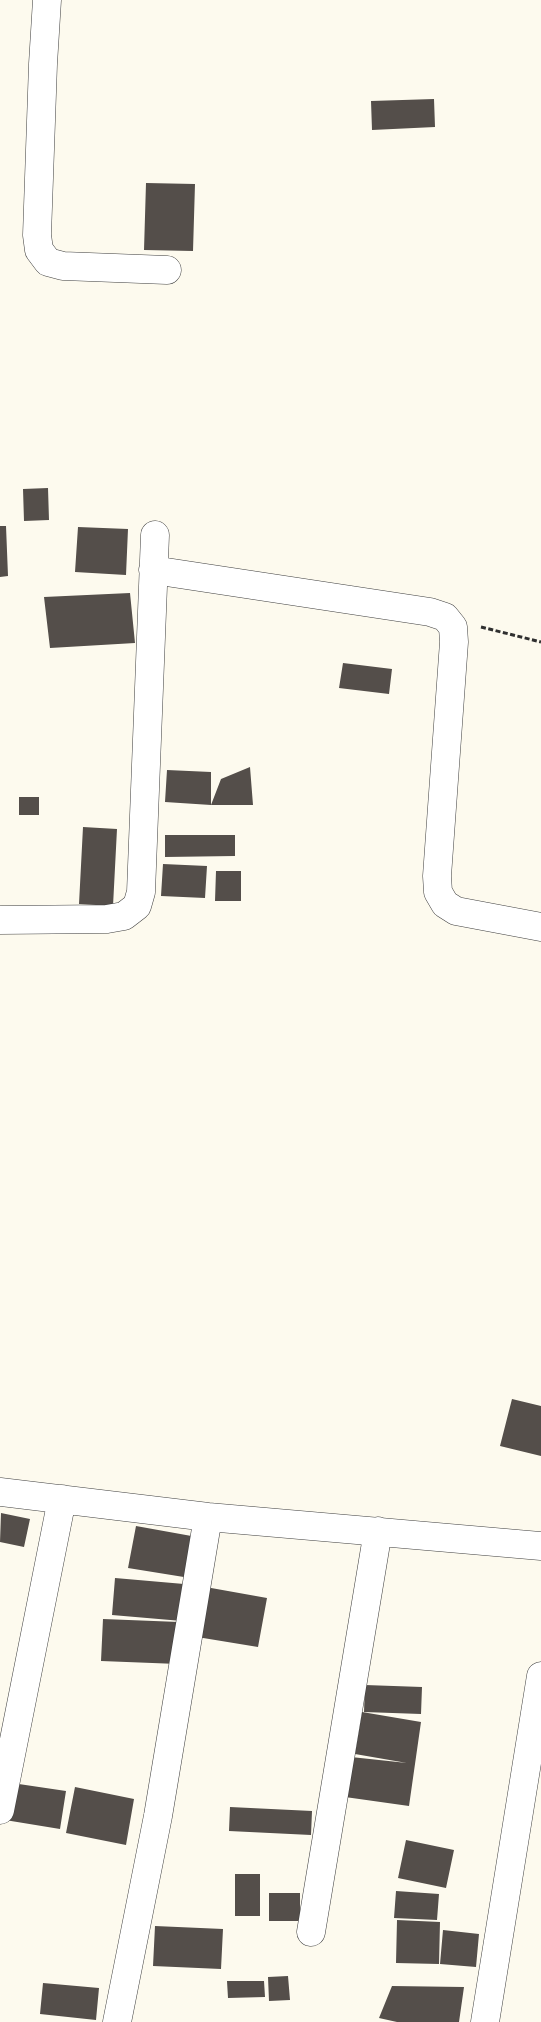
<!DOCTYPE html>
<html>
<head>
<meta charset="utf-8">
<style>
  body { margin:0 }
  canvas { display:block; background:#fdfaee }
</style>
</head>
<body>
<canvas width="541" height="2022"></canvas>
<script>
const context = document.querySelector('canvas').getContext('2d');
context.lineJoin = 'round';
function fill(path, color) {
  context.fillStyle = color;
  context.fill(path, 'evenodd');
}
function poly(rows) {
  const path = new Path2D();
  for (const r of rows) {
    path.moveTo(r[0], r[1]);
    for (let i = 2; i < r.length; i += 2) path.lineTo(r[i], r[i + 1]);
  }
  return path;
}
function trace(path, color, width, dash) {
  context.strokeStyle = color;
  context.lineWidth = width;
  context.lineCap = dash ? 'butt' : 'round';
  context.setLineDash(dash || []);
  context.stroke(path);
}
fill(poly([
  [434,99,435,127,372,130,371,101],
  [146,183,195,184,193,251,144,250],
  [48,488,49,520,24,521,23,489],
  [0,526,6,526,8,576,0,577],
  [78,527,128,529,126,575,75,572],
  [130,593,135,643,50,648,44,597],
  [343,663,392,669,389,694,339,688],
  [250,767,253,805,211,805,221,779],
  [167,770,211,772,211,805,165,802],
  [19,797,39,797,39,815,19,815],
  [83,827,117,829,113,906,79,904],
  [165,835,235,835,235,856,165,857],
  [163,864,207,866,205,898,161,896],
  [216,871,241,871,241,901,215,901],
  [512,1399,541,1406,541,1456,500,1446],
  [1,1513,30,1519,24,1547,0,1542],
  [136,1526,197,1537,190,1578,128,1568],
  [115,1578,184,1584,182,1621,112,1615],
  [200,1586,267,1598,258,1647,191,1636],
  [103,1619,179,1622,178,1664,101,1661],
  [365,1685,422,1687,421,1714,364,1712],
  [362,1712,421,1722,409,1806,345,1797,351,1757,407,1763,355,1754],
  [12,1783,66,1791,60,1829,5,1820],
  [75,1787,134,1799,126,1845,66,1833],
  [230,1807,312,1811,311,1835,229,1831],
  [406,1840,454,1850,446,1888,398,1878],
  [235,1874,260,1874,260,1916,235,1916],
  [396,1891,439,1894,437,1920,394,1918],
  [269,1893,300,1893,300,1921,269,1921],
  [397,1920,440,1922,439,1964,396,1963],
  [155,1926,223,1929,221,1969,153,1966],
  [443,1930,479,1934,476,1967,440,1964],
  [288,1976,290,2000,269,2001,268,1977],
  [227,1981,264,1981,265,1997,228,1998],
  [43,1983,99,1988,96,2020,40,2014],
  [392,1986,464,1987,459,2022,397,2022,379,2018]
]), '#544e4a');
const minor = poly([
  [47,0,43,64,37,235,39,250,48,262,63,266,167,270],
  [153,570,430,612,445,617,453,627,454,642,437,876,438,892,445,904,456,911,541,927],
  [0,920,107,919,124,916,137,906,141,892,155,535],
  [0,1492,208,1517,541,1546],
  [0,1810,62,1499],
  [311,1932,378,1531],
  [117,2022,158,1816,208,1517],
  [485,2022,541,1676]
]);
trace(minor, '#404040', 29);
trace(poly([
  [481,627,541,642]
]), '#2f2f2f', 3, [5, 2.5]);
trace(minor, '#fff', 28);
</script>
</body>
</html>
